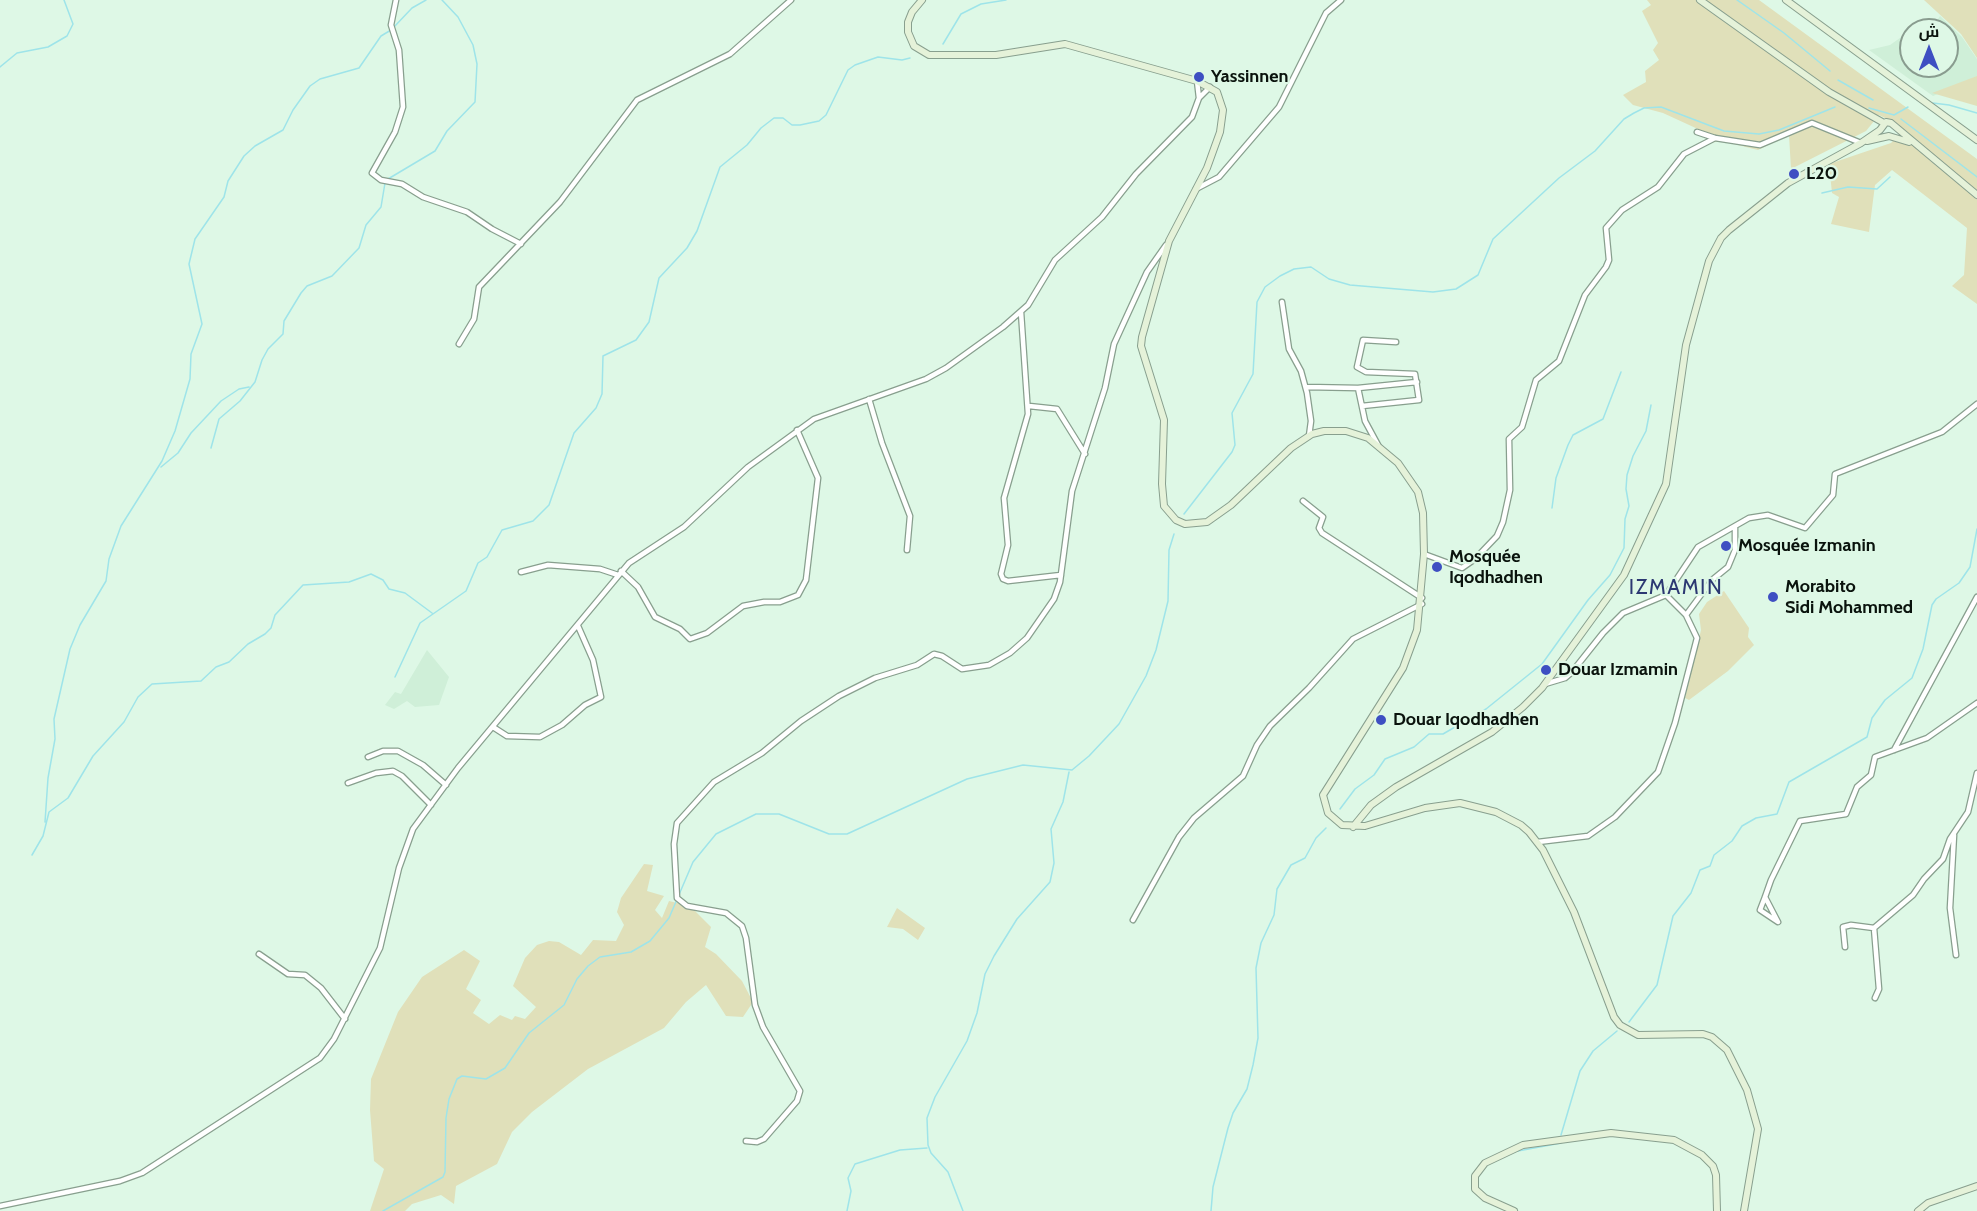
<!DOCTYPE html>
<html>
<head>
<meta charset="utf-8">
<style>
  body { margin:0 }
  #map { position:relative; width:1977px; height:1211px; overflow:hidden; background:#def8e6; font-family:Cabin,Cairo,sans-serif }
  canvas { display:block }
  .north { position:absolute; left:1899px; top:18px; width:60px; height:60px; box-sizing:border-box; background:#def8e6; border:2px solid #899c8f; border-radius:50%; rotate:0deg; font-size:16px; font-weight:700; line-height:24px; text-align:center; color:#0a130d }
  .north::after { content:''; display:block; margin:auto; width:21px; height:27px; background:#3e4fc2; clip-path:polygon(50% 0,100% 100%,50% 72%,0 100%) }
</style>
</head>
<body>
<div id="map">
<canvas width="1977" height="1211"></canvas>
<div class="north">ش</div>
</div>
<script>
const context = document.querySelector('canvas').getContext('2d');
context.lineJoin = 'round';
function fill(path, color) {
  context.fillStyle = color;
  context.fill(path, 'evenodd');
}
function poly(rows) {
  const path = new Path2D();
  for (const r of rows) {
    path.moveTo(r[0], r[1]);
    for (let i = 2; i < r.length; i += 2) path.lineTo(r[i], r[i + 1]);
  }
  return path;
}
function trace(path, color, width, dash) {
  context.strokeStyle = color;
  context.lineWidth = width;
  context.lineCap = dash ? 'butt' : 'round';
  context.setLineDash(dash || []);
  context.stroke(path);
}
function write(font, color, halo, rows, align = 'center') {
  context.font = font + ' Cabin,sans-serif';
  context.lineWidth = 4.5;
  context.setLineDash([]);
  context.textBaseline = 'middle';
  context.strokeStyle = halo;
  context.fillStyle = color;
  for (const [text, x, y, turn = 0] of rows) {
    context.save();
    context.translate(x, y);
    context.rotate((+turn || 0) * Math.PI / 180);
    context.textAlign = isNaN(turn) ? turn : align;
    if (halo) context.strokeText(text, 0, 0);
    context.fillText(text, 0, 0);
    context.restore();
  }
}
fill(poly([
  [1940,16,1962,37,1977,59,1977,78,1933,96,1869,50,1890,45,1907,33,1911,38,1911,66,1947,66,1947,30,1931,30],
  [427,650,449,677,439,705,415,707,407,701,394,709,385,705,395,692,401,694]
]), '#cfefd8');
fill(poly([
  [1647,0,1759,0,1977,159,1977,304,1952,286,1964,275,1967,228,1892,170,1875,185,1869,232,1831,224,1839,197,1832,193,1829,164,1891,143,1903,130,1887,119,1879,115,1866,131,1791,169,1789,135,1758,150,1722,141,1709,143,1700,130,1663,113,1633,105,1623,95,1646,82,1645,71,1659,60,1653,50,1658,43,1642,11,1651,5],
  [1924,0,1977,0,1977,58,1961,34],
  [1977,76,1977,106,1932,93],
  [1724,591,1749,628,1748,637,1754,645,1728,671,1689,700,1685,698,1701,630,1699,614,1707,602],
  [644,864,653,865,647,891,664,896,655,910,662,918,669,901,690,906,711,927,705,947,716,954,742,981,753,1002,743,1017,726,1016,706,985,686,1002,664,1028,588,1069,532,1112,512,1132,497,1164,456,1186,454,1204,441,1195,412,1204,405,1211,370,1211,384,1169,374,1161,370,1110,371,1079,398,1012,422,977,464,950,480,961,466,989,481,1000,473,1013,489,1024,500,1015,512,1020,515,1016,525,1019,536,1007,513,986,525,958,537,945,549,941,559,942,581,955,593,940,616,941,624,925,617,912,621,898],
  [897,908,925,928,918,940,903,929,887,927]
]), '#e0e0ba');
trace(poly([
  [1737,0,1784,33,1830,71],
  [394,27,412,8,426,0],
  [943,44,961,14,981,4,1006,0],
  [0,67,17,53,48,47,67,36,73,24,64,0],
  [1838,80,1873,100],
  [1933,103,1949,105,1977,113],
  [1869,108,1894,115,1908,107],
  [1901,119,1977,177],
  [388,179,435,151,447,131,475,102,477,64,473,45,458,17,442,0],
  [1822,193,1848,187,1877,189,1890,177],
  [211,448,219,419,240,401,255,382,262,360,268,349,283,334,284,321,301,293,307,286,332,276,359,248,366,225,381,207,385,183],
  [161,467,178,453,191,433,221,401,239,389,249,387],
  [1552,508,1556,478,1568,445,1573,435,1603,419,1621,372],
  [1184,514,1232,452,1235,445,1232,413,1253,374,1257,302,1265,287,1280,276,1294,269,1311,267,1329,279,1350,285,1433,292,1456,289,1478,275,1493,239,1559,178,1595,151,1624,119,1634,113,1644,108,1661,107,1724,131,1759,134,1779,130,1835,107],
  [395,677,420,623,466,591,478,563,487,557,502,530,533,521,549,505,574,433,596,408,602,394,603,356,636,340,649,322,659,278,687,248,697,231,720,167,747,145,761,128,774,118,783,118,792,125,800,125,819,121,826,115,848,70,855,65,878,57,902,60,910,58],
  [1340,809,1355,789,1374,775,1385,759,1414,747,1429,734,1443,734,1486,709,1542,664,1588,600,1610,575,1624,548,1625,519,1629,506,1626,489,1627,475,1633,456,1646,431,1651,405],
  [45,822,48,778,55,739,54,719,70,649,80,625,106,581,109,559,121,526,162,461,175,431,190,379,191,354,202,324,189,264,195,239,224,197,228,181,244,156,255,146,283,130,293,110,310,86,320,79,359,68,381,36,391,30],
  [32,855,43,836,49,812,68,798,93,756,124,722,138,697,152,684,201,681,216,667,229,662,248,644,265,634,271,628,275,615,303,585,349,582,371,574,383,580,389,589,405,593,432,613],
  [1629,1022,1657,985,1673,916,1691,893,1700,870,1710,866,1714,855,1732,841,1742,826,1756,818,1777,814,1789,782,1867,737,1872,718,1885,700,1912,678,1923,649,1932,605,1936,599,1959,583,1970,567,1977,529],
  [1561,1135,1580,1071,1593,1051,1617,1031],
  [1518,1151,1561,1143],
  [383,1211,443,1177,445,1172,446,1118,449,1099,457,1079,462,1076,486,1079,505,1068,529,1033,564,1005,577,979,588,966,600,957,631,952,650,941,669,918,693,862,716,834,756,814,779,814,829,834,847,834,967,779,1023,765,1072,770,1089,756,1119,724,1146,676,1156,650,1168,601,1169,550,1174,534],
  [847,1211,851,1191,848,1178,855,1164,900,1150,927,1148],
  [963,1211,948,1172,931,1153,928,1145,927,1118,935,1097,967,1041,977,1013,985,974,994,956,1017,919,1050,882,1054,863,1051,829,1063,802,1069,772],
  [1211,1211,1213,1187,1228,1128,1233,1113,1247,1089,1253,1065,1258,1038,1256,968,1261,943,1274,915,1277,889,1291,865,1305,858,1316,838,1326,828]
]), '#9ee4e9', 1.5);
const street = poly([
  [396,0,391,25,399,50,403,107,395,132,372,173,381,180,402,184,423,197,467,212,492,229,521,244],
  [1197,81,1199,98,1210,87],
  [1697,132,1715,138,1760,145,1812,123,1861,143],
  [1196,189,1219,177,1279,107,1326,13,1341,0],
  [1282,302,1289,349,1301,371,1307,393,1311,421,1309,436],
  [1021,312,1028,414,1004,498,1008,545,1001,574,1003,579,1008,581,1061,575],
  [459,344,474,319,479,287,560,202,637,100,730,54,791,0],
  [1306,387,1358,388,1365,421,1378,445],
  [1358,388,1417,382],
  [869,399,882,443,910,516,907,550],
  [1029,406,1057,409,1085,454],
  [1362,406,1419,400,1415,374,1366,372,1357,367,1363,340,1396,342],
  [1303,501,1323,517,1319,528,1322,533,1422,598],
  [1424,554,1462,568,1475,559,1497,536,1503,522,1510,490,1509,439,1522,427,1536,380,1559,361,1585,295,1606,267,1609,260,1606,228,1622,210,1658,187,1684,154,1715,138],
  [621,571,638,587,655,617,680,629,690,639,707,633,743,606,764,602,780,602,798,595,806,580,818,478,797,430],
  [521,572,548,565,600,569,618,575],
  [1666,595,1686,615],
  [1545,684,1565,678,1572,672,1603,633,1623,613,1666,595,1698,547,1749,518,1768,515,1805,528,1833,495,1835,474,1942,432,1977,404],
  [493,727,507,736,540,737,562,725,585,705,601,697,593,660,578,626],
  [1894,750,1977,597],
  [368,757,383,751,398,751,423,765,446,785],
  [348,783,376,773,393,771,402,776,431,805],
  [1954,835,1950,908,1956,955],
  [1538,842,1588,836,1615,817,1658,772,1675,723,1697,638,1686,615,1712,580,1728,567,1735,550,1735,528],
  [1765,897,1778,922,1760,910,1765,897,1771,880,1800,821,1846,814,1857,787,1871,775,1875,757,1927,738,1977,703],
  [1133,920,1179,837,1194,818,1243,776,1257,745,1270,726,1309,688,1353,639,1422,604],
  [1874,928,1913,895,1924,879,1943,859,1950,839,1968,812,1977,773],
  [1845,947,1843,927,1851,925,1874,928,1879,989,1875,998],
  [259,954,288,974,305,975,321,988,345,1019],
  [746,1141,757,1142,764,1139,797,1101,800,1091,763,1027,755,1005,746,938,742,926,726,913,687,906,677,898,674,844,677,823,714,782,762,753,801,721,839,696,875,678,917,665,934,654,942,656,962,669,989,665,1010,653,1027,638,1054,599,1060,582,1072,491,1105,388,1114,344,1147,272,1166,245],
  [0,1206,120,1181,142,1173,320,1058,334,1039,380,948,399,868,413,829,458,768,629,563,684,527,748,467,814,419,926,379,946,368,1003,327,1028,305,1055,260,1102,217,1136,174,1192,117,1199,98]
]);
const secondary = poly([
  [922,0,912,12,908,22,908,32,914,46,929,55,996,55,1065,44,1197,81,1217,92,1223,110,1220,132,1207,168,1169,241,1142,337,1141,346,1164,420,1162,484,1164,506,1176,520,1185,524,1207,522,1231,505,1291,448,1312,434,1324,431,1346,431,1368,438,1398,463,1418,492,1423,513,1424,554,1417,630,1403,668,1323,795,1328,813,1342,825,1365,826,1425,808,1460,803,1496,812,1521,825,1529,832,1543,850,1574,912,1614,1017,1620,1025,1638,1035,1703,1034,1712,1037,1727,1050,1747,1090,1758,1129,1744,1211],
  [1700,0,1829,92,1884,123],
  [1786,0,1977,140],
  [1867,141,1889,136,1909,142],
  [1353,827,1371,805,1396,787,1492,732,1523,707,1542,688,1624,575,1666,484,1686,345,1709,261,1721,238,1729,230,1788,183,1861,143,1880,130,1886,122,1891,123,1977,195],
  [1514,1211,1485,1198,1475,1189,1475,1176,1485,1163,1523,1145,1611,1133,1674,1140,1702,1155,1713,1166,1716,1175,1717,1211],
  [1918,1211,1928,1203,1977,1186]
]);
trace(street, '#889f8e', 7);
trace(secondary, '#889f8e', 8);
trace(street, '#fff', 4.5);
trace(secondary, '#e5f2d9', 6);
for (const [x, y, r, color] of [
  [1199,77,6,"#3e4fc2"],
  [1794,174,6,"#3e4fc2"],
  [1726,546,6,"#3e4fc2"],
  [1437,567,6,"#3e4fc2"],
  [1773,597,6,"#3e4fc2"],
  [1546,670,6,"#3e4fc2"],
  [1381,720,6,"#3e4fc2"]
]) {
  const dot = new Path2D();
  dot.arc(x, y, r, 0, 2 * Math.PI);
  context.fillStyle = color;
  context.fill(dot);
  trace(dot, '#def8e6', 2);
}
write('bold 18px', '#0a130d', '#def8e6', [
  ["Yassinnen",1211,77],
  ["L20",1806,174],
  ["Mosquée Izmanin",1738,546],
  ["Mosquée",1449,557],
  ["Iqodhadhen",1449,578],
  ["Morabito",1785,587],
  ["Sidi Mohammed",1785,608],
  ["Douar Izmamin",1558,670],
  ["Douar Iqodhadhen",1393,720]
], 'left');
context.letterSpacing = '1.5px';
write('21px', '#2c3872', '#def8e6', [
  ["IZMAMIN",1676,588]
]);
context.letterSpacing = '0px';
</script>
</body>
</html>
